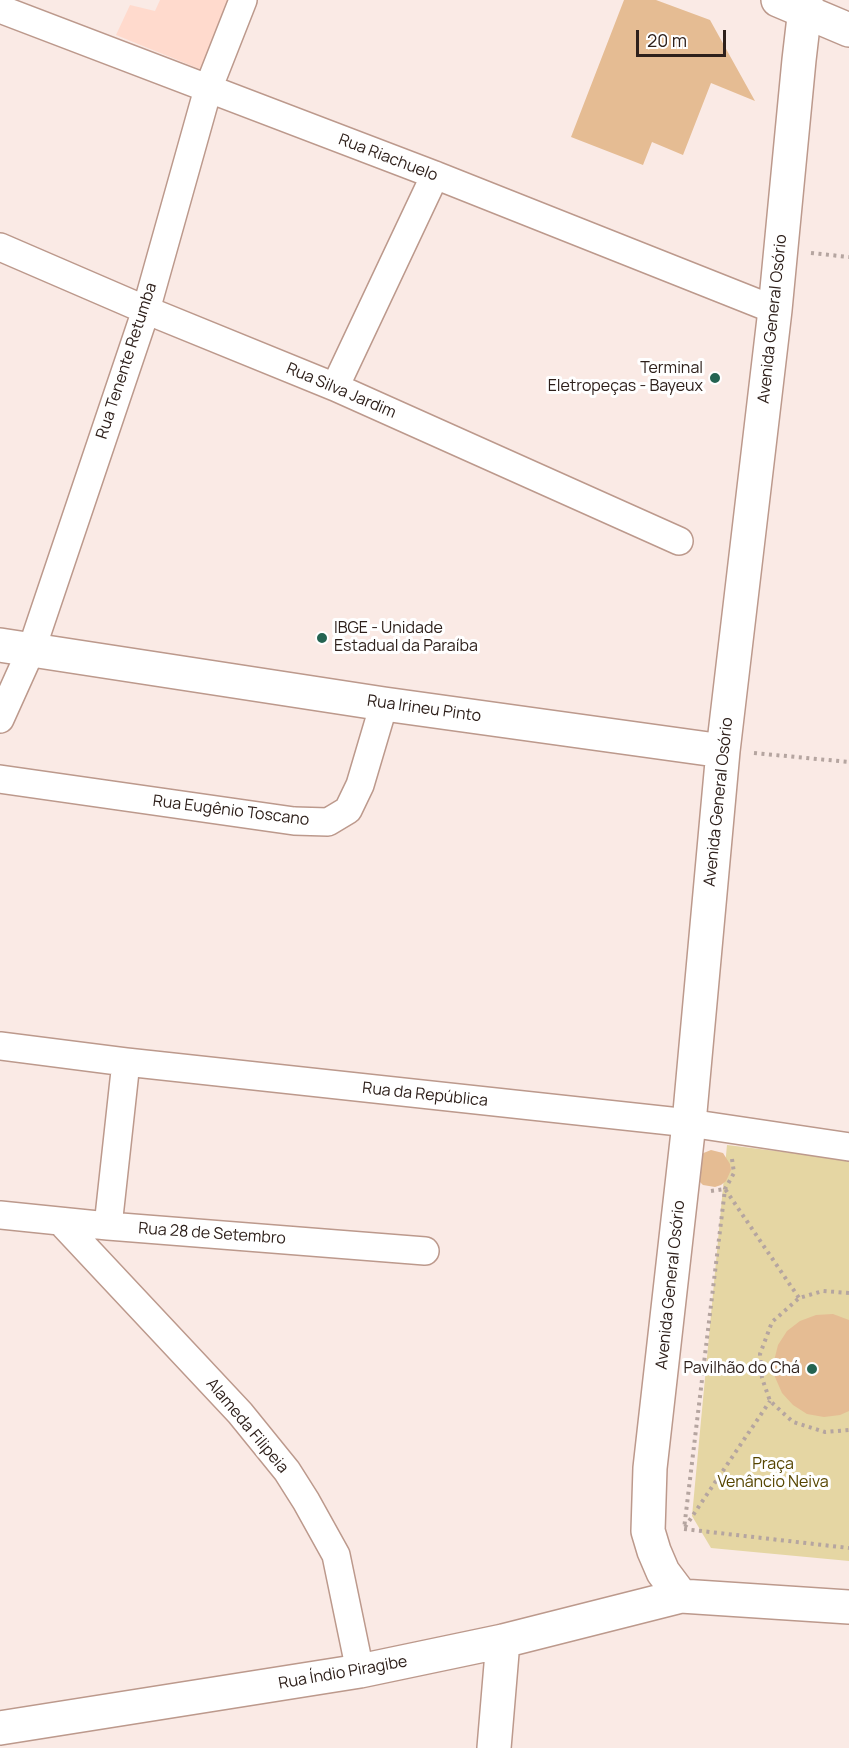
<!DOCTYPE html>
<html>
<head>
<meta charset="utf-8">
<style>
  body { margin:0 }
  #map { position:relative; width:849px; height:1748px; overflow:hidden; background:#faeae5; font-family:Manrope,sans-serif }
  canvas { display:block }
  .scale { position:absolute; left:636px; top:30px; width:90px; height:27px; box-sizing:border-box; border:3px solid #2e201b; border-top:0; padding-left:8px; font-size:18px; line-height:21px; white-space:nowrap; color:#2e201b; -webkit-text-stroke:4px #fff; paint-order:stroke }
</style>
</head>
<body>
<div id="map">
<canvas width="849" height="1748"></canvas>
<div class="scale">20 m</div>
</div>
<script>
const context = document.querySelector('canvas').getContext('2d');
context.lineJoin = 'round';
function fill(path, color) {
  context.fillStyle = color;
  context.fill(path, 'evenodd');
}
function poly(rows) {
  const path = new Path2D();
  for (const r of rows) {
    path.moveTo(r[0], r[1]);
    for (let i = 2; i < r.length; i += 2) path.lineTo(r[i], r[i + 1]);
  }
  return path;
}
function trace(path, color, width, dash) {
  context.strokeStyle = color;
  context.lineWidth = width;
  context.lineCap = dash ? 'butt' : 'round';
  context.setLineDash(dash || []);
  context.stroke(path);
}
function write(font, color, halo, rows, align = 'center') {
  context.font = font + ' Manrope,sans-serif';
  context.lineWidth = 6;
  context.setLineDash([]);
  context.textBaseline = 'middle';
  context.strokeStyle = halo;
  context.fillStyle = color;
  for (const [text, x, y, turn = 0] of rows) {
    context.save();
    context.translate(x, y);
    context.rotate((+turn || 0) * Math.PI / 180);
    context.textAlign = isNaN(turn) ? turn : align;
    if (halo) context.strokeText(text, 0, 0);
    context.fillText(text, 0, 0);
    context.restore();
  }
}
fill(poly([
  [160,0,232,0,207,72,116,35,130,5,155,11]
]), '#ffdacd');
fill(poly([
  [727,1145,849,1160,849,1561,711,1548,692,1516]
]), '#e5d6a3');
fill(poly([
  [624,0,656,0,710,20,755,101,711,83,683,155,652,142,643,165,571,137],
  [711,1150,723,1153,730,1164,731,1170,726,1181,721,1185,715,1187,703,1185,698,1180,701,1154],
  [833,1314,849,1320,849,1411,840,1415,824,1417,807,1414,793,1405,782,1393,775,1377,774,1361,778,1345,787,1331,800,1321,816,1315]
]), '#e5bc93');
const street = poly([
  [0,9,435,175,775,310],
  [0,247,146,310,335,387,679,541],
  [335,387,435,175],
  [0,719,32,648,146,310,208,89,243,0],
  [0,779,294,821,328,822,348,810,360,785,384,704],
  [0,1046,126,1062,689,1123,849,1147],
  [0,1215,108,1226,425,1251],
  [61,1222,240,1413,287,1471,306,1501,336,1555,360,1671],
  [108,1226,126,1062]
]);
const secondary = poly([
  [0,645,384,704,723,751],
  [681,1596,663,1572,654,1551,648,1531,650,1468,689,1123,723,751,775,310,799,60,806,0],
  [0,1728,360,1671,503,1641,681,1596,849,1607],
  [494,1748,503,1641]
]);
const primary = poly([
  [778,0,849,30]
]);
trace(street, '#bc998c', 30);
trace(secondary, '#bc998c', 36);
trace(primary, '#bc998c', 36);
trace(poly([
  [811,253,849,257],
  [754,753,849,762],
  [732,1159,734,1173,725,1189,684,1529,849,1548],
  [711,1191,725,1189,799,1298],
  [849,1293,823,1291,799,1298,772,1322,760,1354,762,1378,770,1401,793,1422,825,1432,849,1430],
  [685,1527,770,1401]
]), '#b5a5a0', 4, [3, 4.5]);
trace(street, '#fff', 27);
trace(secondary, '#fff', 33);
trace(primary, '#fff', 33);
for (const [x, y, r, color] of [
  [715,378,6,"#246351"],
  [322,638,6,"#246351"],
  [812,1369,6,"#246351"]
]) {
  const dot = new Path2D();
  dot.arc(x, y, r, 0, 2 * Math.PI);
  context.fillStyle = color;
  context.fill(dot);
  trace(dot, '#fff', 2);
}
write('16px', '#2e201b', '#fff', [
  ["Rua Riachuelo",388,158,21],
  ["Avenida General Osório",773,319,-84],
  ["Rua Tenente Retumba",127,361,-72],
  ["Rua Silva Jardim",341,391,23],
  ["Rua Irineu Pinto",424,709,8],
  ["Avenida General Osório",719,802,-84],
  ["Rua Eugênio Toscano",231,811,7],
  ["Rua da República",425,1095,6],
  ["Rua 28 de Setembro",212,1234,4],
  ["Avenida General Osório",671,1285,-84],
  ["Alameda Filipeia",247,1426,50],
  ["Rua Índio Piragibe",343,1673,-10]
]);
write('16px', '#2e201b', '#fff', [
  ["Terminal",703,369],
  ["Eletropeças - Bayeux",703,387],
  ["IBGE - Unidade",334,629,"left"],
  ["Estadual da Paraíba",334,647,"left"],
  ["Pavilhão do Chá",800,1369]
], 'right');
write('16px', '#564500', '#fff', [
  ["Praça",773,1465],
  ["Venâncio Neiva",773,1483]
]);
</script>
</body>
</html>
